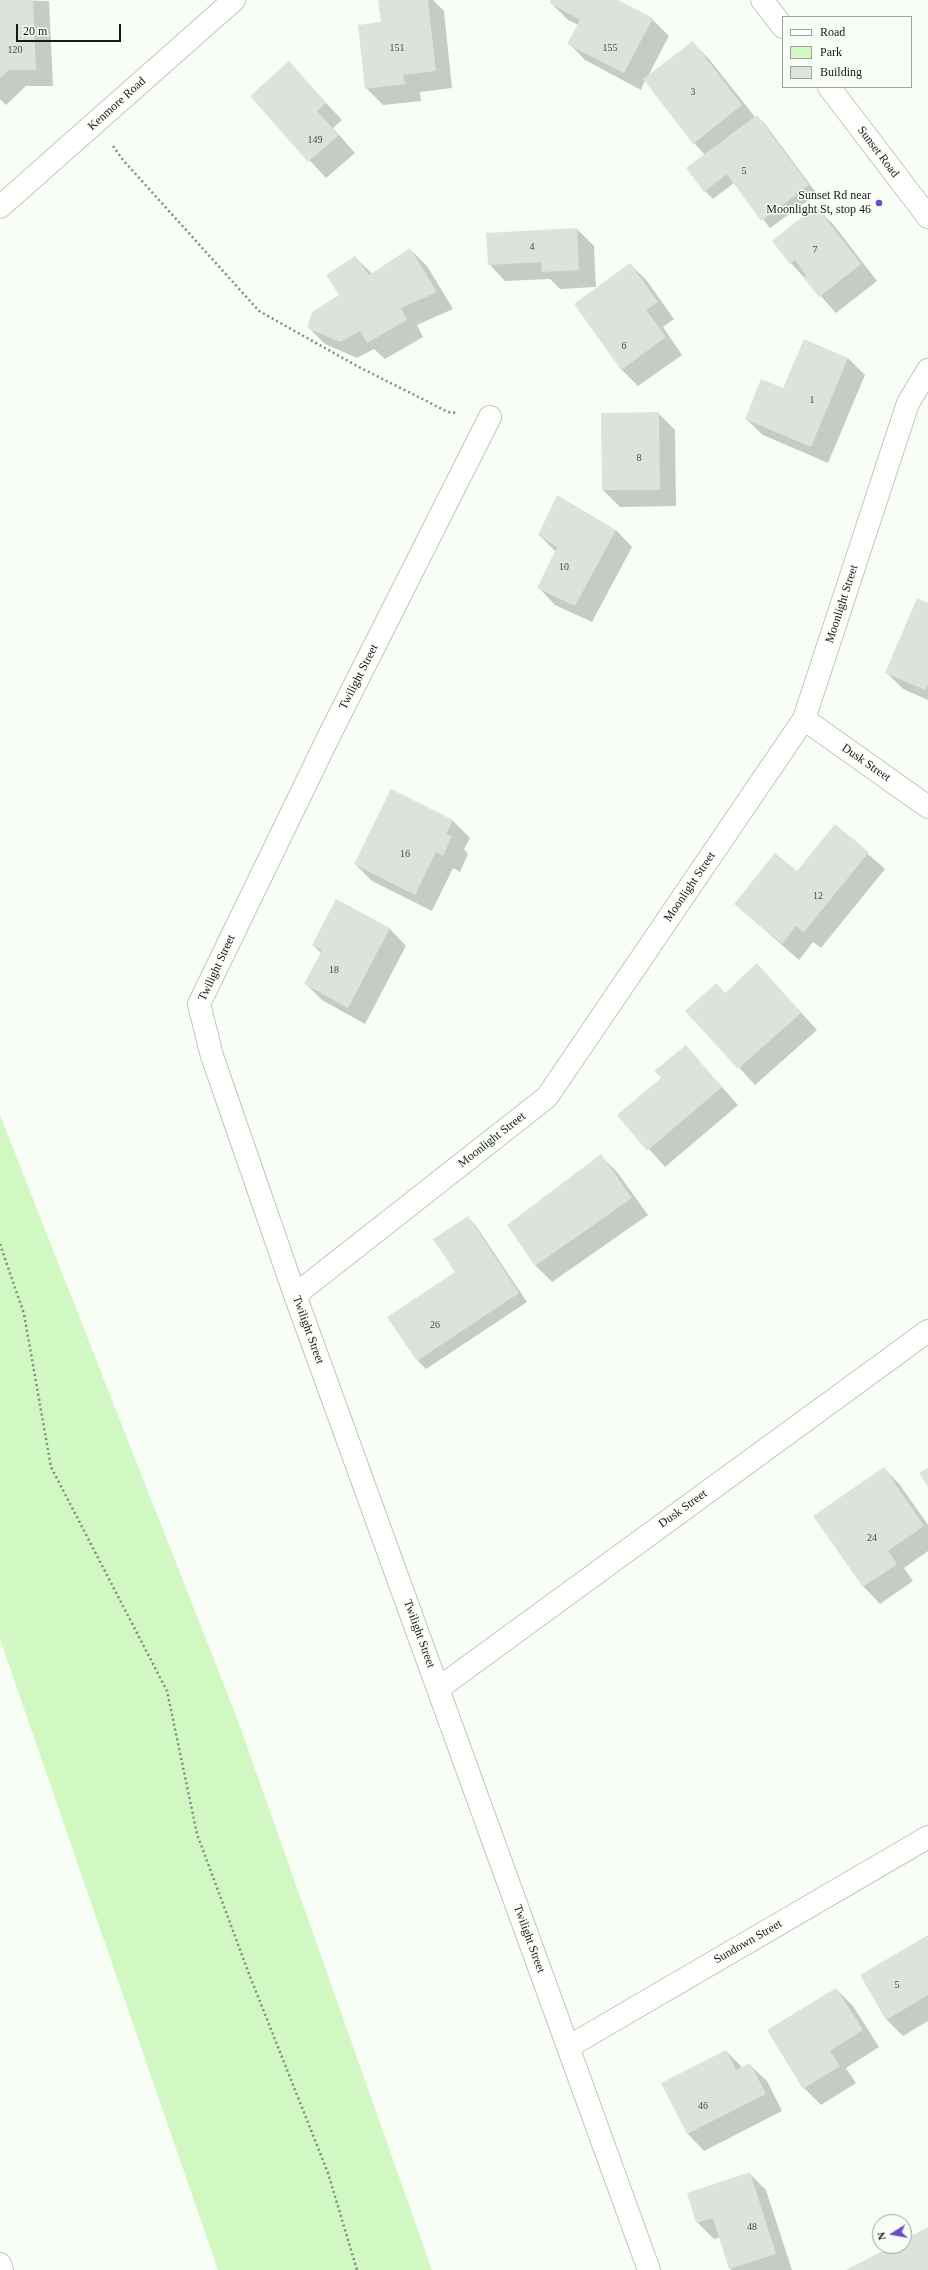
<!DOCTYPE html>
<html>
<head>
<meta charset="utf-8">
<style>
  body { margin:0 }
  #map { position:relative; width:928px; height:2270px; overflow:hidden; background:#f8fef6; font-family:Georgia,serif }
  canvas { display:block }
  .legend { position:absolute; left:782px; top:16px; width:130px; height:72px; box-sizing:border-box; background:#f8fef6; border:1px solid #9ea29d; margin:0; padding:5px 7px; list-style:none; font-size:12px; color:#181917 }
  .legend li { display:flex; align-items:center; gap:8px; height:20px }
  .legend b { width:20px; border:1px solid #9ea29d }
  .north { position:absolute; left:872px; top:2214px; width:40px; height:40px; box-sizing:border-box; background:#f8fef6; border:1px solid #9ea29d; border-radius:50%; rotate:259deg; font-size:11px; font-weight:700; line-height:16px; text-align:center; color:#181917 }
  .north::after { content:''; display:block; margin:auto; width:14px; height:18px; background:#6f4dc6; clip-path:polygon(50% 0,100% 100%,50% 72%,0 100%) }
  .scale { position:absolute; left:16px; top:24px; width:105px; height:18px; box-sizing:border-box; border:2px solid #181917; border-top:0; padding-left:5px; font-size:12px; line-height:14px; white-space:nowrap; color:#181917; -webkit-text-stroke:3px #f8fef6; paint-order:stroke }
</style>
</head>
<body>
<div id="map">
<canvas width="928" height="2270"></canvas>
<ul class="legend">
<li><b style="height:5px;background:#fff"></b>Road</li>
<li><b style="height:11px;background:#d1f8c2"></b>Park</li>
<li><b style="height:11px;background:#dde2db"></b>Building</li>
</ul>
<div class="north">N</div>
<div class="scale">20 m</div>
</div>
<script>
const context = document.querySelector('canvas').getContext('2d');
context.lineJoin = 'round';
function fill(path, color) {
  context.fillStyle = color;
  context.fill(path, 'evenodd');
}
function poly(rows) {
  const path = new Path2D();
  for (const r of rows) {
    path.moveTo(r[0], r[1]);
    for (let i = 2; i < r.length; i += 2) path.lineTo(r[i], r[i + 1]);
  }
  return path;
}
function trace(path, color, width, dash) {
  context.strokeStyle = color;
  context.lineWidth = width;
  context.lineCap = dash ? 'butt' : 'round';
  context.setLineDash(dash || []);
  context.stroke(path);
}
function write(font, color, halo, rows, align = 'center') {
  context.font = font + ' Georgia,serif';
  context.lineWidth = 3;
  context.setLineDash([]);
  context.textBaseline = 'middle';
  context.strokeStyle = halo;
  context.fillStyle = color;
  for (const [text, x, y, turn = 0] of rows) {
    context.save();
    context.translate(x, y);
    context.rotate((+turn || 0) * Math.PI / 180);
    context.textAlign = isNaN(turn) ? turn : align;
    if (halo) context.strokeText(text, 0, 0);
    context.fillText(text, 0, 0);
    context.restore();
  }
}
fill(poly([
  [0,1115,237,1718,432,2270,218,2270,0,1639]
]), '#d1f8c2');
fill(poly([
  [0,0,49,1,53,86,26,86,6,105,0,99],
  [379,0,433,0,444,11,452,88,420,92,421,101,383,105,366,88,382,23],
  [552,0,616,0,652,19,669,36,647,78,692,42,709,59,755,117,757,116,765,124,817,194,770,228,734,183,713,199,705,191,705,155,694,143,645,80,641,90,585,60,569,43,578,25,568,20,551,3],
  [289,63,342,120,333,128,355,153,326,178,251,97],
  [816,208,833,224,877,281,836,313,791,263],
  [577,229,594,246,596,287,560,289,550,279,505,281,489,264],
  [410,249,427,266,453,309,417,325,423,337,385,359,374,349,357,358,325,344,308,327,340,295,355,257,372,274],
  [630,264,647,281,674,319,663,327,682,355,638,386,621,369],
  [848,358,865,375,828,463,763,435,746,419,784,389],
  [658,413,675,430,676,506,620,507,603,490,602,414],
  [616,530,632,547,592,622,555,605,539,588,556,552,539,535],
  [928,604,928,700,903,689,887,673],
  [391,790,453,821,470,838,464,849,468,854,460,872,453,868,432,911,372,881,355,864],
  [835,825,885,869,821,948,813,942,799,960,735,904,797,872],
  [337,900,390,929,406,946,365,1024,322,1000,305,983,321,953,313,945],
  [757,964,817,1030,755,1085,687,1011,725,994],
  [685,1046,738,1105,665,1167,619,1115,662,1078],
  [601,1156,617,1172,648,1215,552,1282,536,1266,509,1225],
  [468,1217,476,1226,527,1302,426,1369,418,1361,457,1272],
  [884,1468,900,1485,928,1525,928,1551,904,1568,913,1581,880,1604,864,1587,815,1516],
  [928,1936,928,2021,903,2036,886,2019],
  [836,1989,853,2006,879,2047,846,2068,856,2083,821,2105,804,2088],
  [726,2051,743,2068,750,2065,767,2081,782,2111,704,2151,688,2134,662,2084],
  [750,2174,766,2190,792,2270,731,2270,720,2237,714,2239,697,2222]
]), '#0003');
fill(poly([
  [0,0,33,0,36,70,9,70,0,78],
  [378,0,428,0,436,71,403,75,405,84,365,89,358,25,381,22],
  [551,0,618,0,653,18,624,73,567,44,580,20,550,3],
  [693,41,742,105,693,144,643,79],
  [289,61,326,103,317,111,339,135,308,162,250,96],
  [757,115,809,185,761,221,727,174,704,192,686,168],
  [816,206,861,264,819,297,803,277,806,275,795,260,790,264,772,241],
  [577,228,579,270,542,272,541,262,488,265,486,233],
  [410,248,437,292,401,308,407,320,367,343,360,331,340,342,307,328,312,312,339,295,326,275,355,256,369,275],
  [630,263,658,302,646,310,666,337,621,370,574,304],
  [804,339,848,358,811,447,745,419,761,379,783,388],
  [659,412,660,490,602,490,601,413],
  [557,495,616,530,575,606,537,588,557,547,538,535],
  [917,598,928,603,928,684,925,690,885,673],
  [391,789,453,820,446,834,452,836,443,856,436,852,415,895,354,864],
  [835,824,869,852,804,932,796,926,782,944,734,904,775,853,797,871],
  [336,899,390,928,348,1008,304,984,322,950,312,945],
  [757,963,801,1013,738,1069,685,1011,716,983,725,993],
  [686,1045,722,1087,647,1151,617,1115,661,1078,654,1071],
  [601,1154,632,1198,535,1266,507,1225],
  [468,1216,519,1293,417,1361,387,1317,455,1272,433,1239],
  [884,1467,924,1526,888,1551,897,1564,863,1587,813,1516],
  [928,1468,928,1487,919,1473],
  [928,1935,928,1995,886,2020,860,1975],
  [836,1988,863,2030,830,2051,840,2066,803,2089,767,2030],
  [726,2050,736,2070,750,2063,766,2094,687,2134,661,2083],
  [750,2172,776,2254,729,2269,713,2218,696,2223,687,2193],
  [928,2227,928,2270,846,2270,892,2246,904,2246,904,2240]
]), '#dde2db');
const minor = poly([
  [762,0,783,27],
  [829,87,928,217],
  [0,207,234,0],
  [490,417,328,738,199,1004,212,1056,295,1295,649,2270],
  [804,719,928,807],
  [295,1295,547,1097,804,719,908,403,928,370],
  [439,1688,928,1331],
  [568,2047,928,1837],
  [0,2264,2,2270]
]);
trace(minor, '#c0c5be', 24);
trace(poly([
  [113,146,123,160,259,311,357,366,448,412,458,413],
  [0,1244,24,1314,51,1467,167,1691,197,1834,249,1974,328,2173,357,2270]
]), '#848883', 2.5, [2, 3]);
trace(minor, '#fff', 22);
for (const [x, y, r, color] of [
  [879,203,4,"#6f4dc6"]
]) {
  const dot = new Path2D();
  dot.arc(x, y, r, 0, 2 * Math.PI);
  context.fillStyle = color;
  context.fill(dot);
  trace(dot, '#f8fef6', 1.5);
}
write('10px', '#494b48', null, [
  ["151",397,48],
  ["155",610,48],
  ["120",15,50],
  ["3",693,92],
  ["149",315,140],
  ["5",744,171],
  ["4",532,247],
  ["7",815,250],
  ["6",624,346],
  ["1",812,400],
  ["8",639,458],
  ["10",564,567],
  ["16",405,854],
  ["12",818,896],
  ["18",334,970],
  ["26",435,1325],
  ["24",872,1538],
  ["5",897,1985],
  ["46",703,2106],
  ["48",752,2227]
]);
write('12px', '#181917', '#f8fef6', [
  ["Kenmore Road",117,104,-42],
  ["Sunset Road",878,152,53],
  ["Moonlight Street",842,604,-72],
  ["Twilight Street",359,677,-63],
  ["Dusk Street",866,763,35],
  ["Moonlight Street",690,887,-56],
  ["Twilight Street",217,968,-65],
  ["Moonlight Street",492,1140,-38],
  ["Twilight Street",308,1330,70],
  ["Dusk Street",683,1509,-36],
  ["Twilight Street",419,1634,70],
  ["Twilight Street",529,1939,70],
  ["Sundown Street",748,1942,-30]
]);
write('12px', '#181917', '#f8fef6', [
  ["Sunset Rd near",871,196],
  ["Moonlight St, stop 46",871,210]
], 'right');
</script>
</body>
</html>
